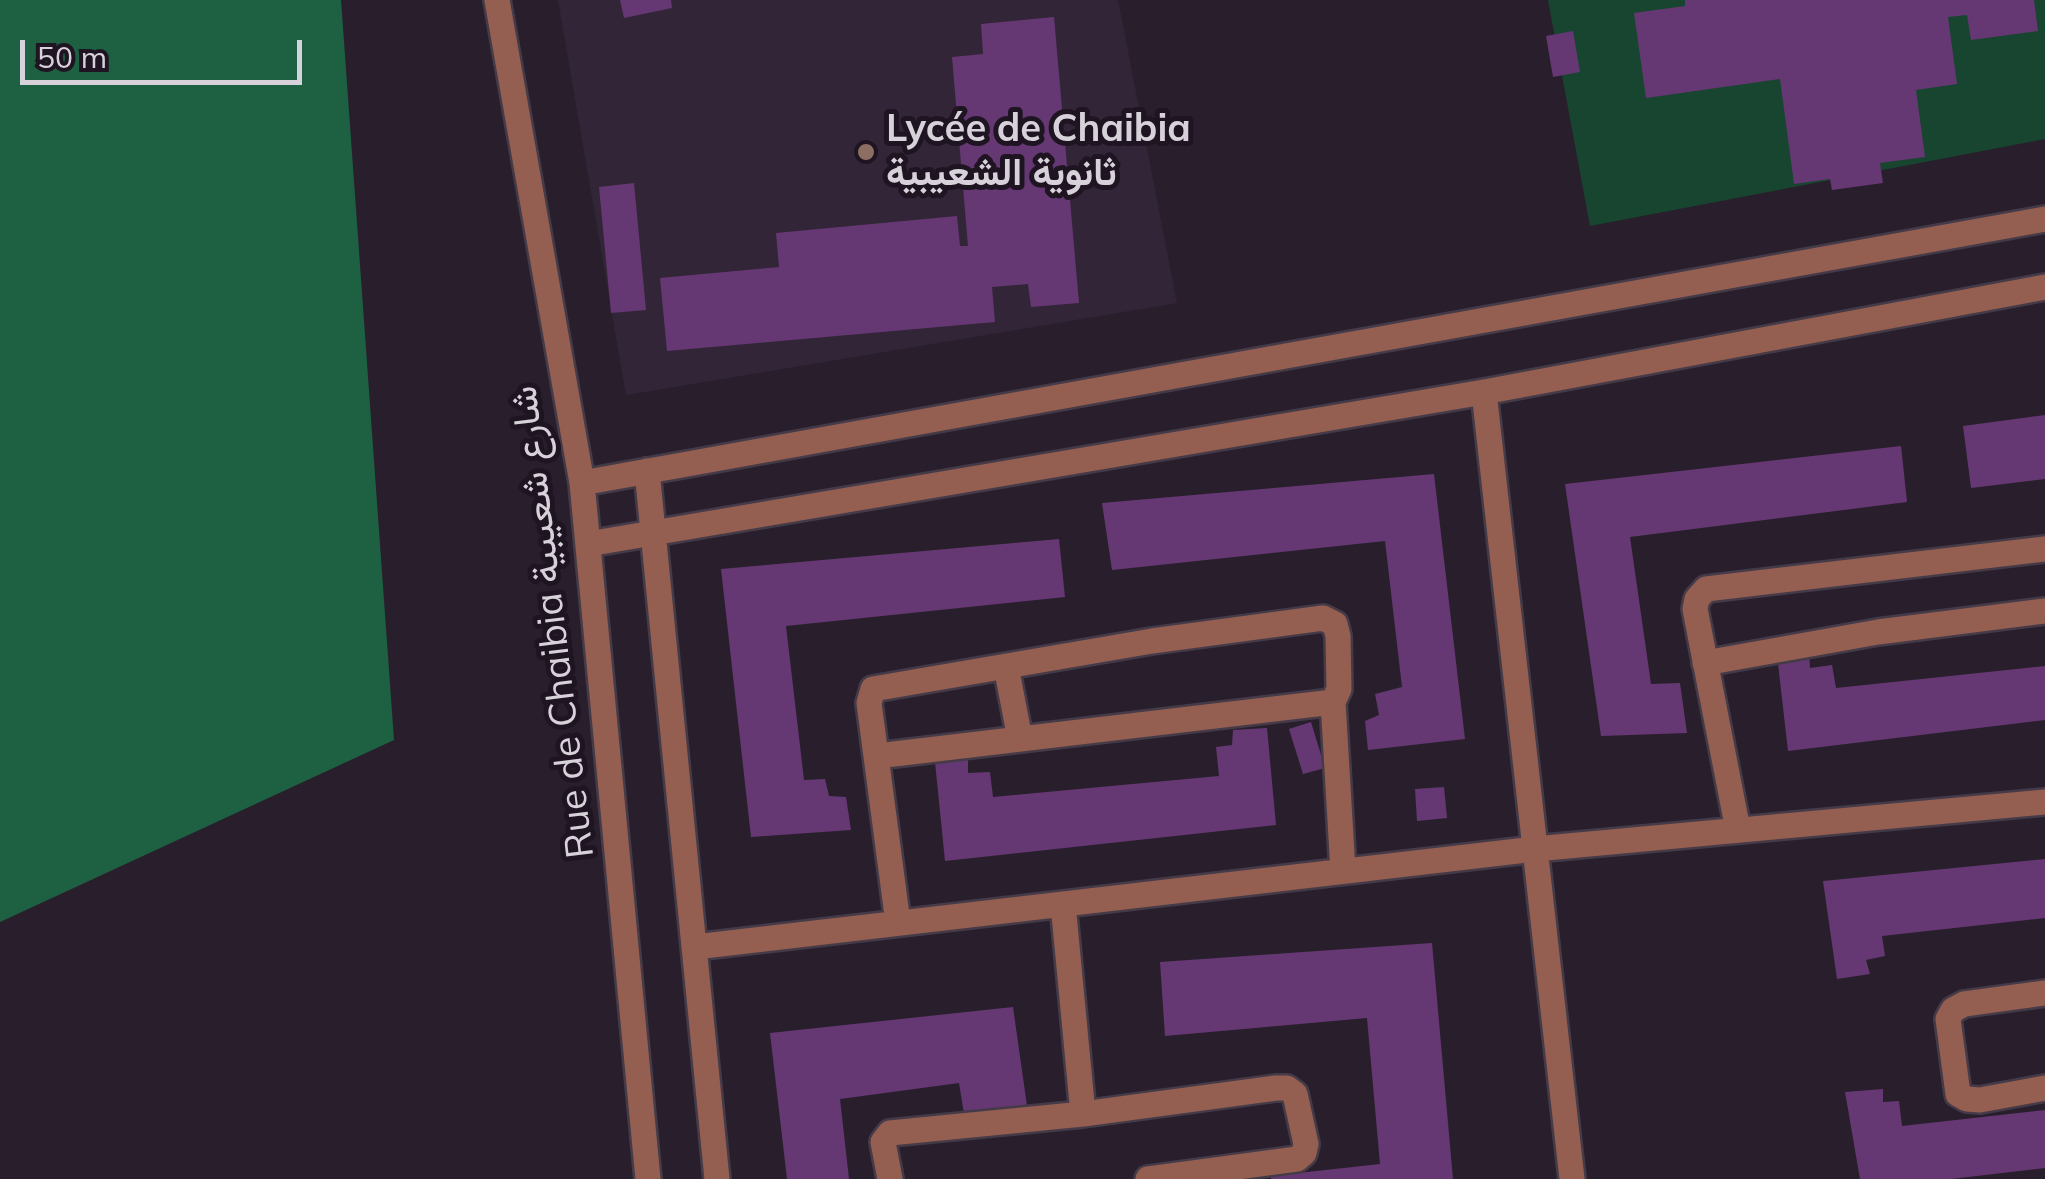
<!DOCTYPE html>
<html>
<head>
<meta charset="utf-8">
<style>
  body { margin:0 }
  #map { position:relative; width:2045px; height:1179px; overflow:hidden; background:#291f2c; font-family:Mulish,sans-serif }
  canvas { display:block }
  .scale { position:absolute; left:20px; top:40px; width:282px; height:45px; box-sizing:border-box; border:5px solid #d7d1da; border-top:0; padding-left:12px; font-size:30px; line-height:35px; white-space:nowrap; color:#d7d1da; -webkit-text-stroke:8px #1f1522; paint-order:stroke }
</style>
</head>
<body>
<div id="map">
<canvas width="2045" height="1179"></canvas>
<div class="scale">50 m</div>
</div>
<script>
const context = document.querySelector('canvas').getContext('2d');
context.lineJoin = 'round';
function fill(path, color) {
  context.fillStyle = color;
  context.fill(path, 'evenodd');
}
function poly(rows) {
  const path = new Path2D();
  for (const r of rows) {
    path.moveTo(r[0], r[1]);
    for (let i = 2; i < r.length; i += 2) path.lineTo(r[i], r[i + 1]);
  }
  return path;
}
function trace(path, color, width, dash) {
  context.strokeStyle = color;
  context.lineWidth = width;
  context.lineCap = dash ? 'butt' : 'round';
  context.setLineDash(dash || []);
  context.stroke(path);
}
function write(font, color, halo, rows, align = 'center') {
  context.font = font + ' Mulish,Vazirmatn,sans-serif';
  context.lineWidth = 10;
  context.setLineDash([]);
  context.textBaseline = 'middle';
  context.strokeStyle = halo;
  context.fillStyle = color;
  for (const [text, x, y, turn = 0] of rows) {
    context.save();
    context.translate(x, y);
    context.rotate((+turn || 0) * Math.PI / 180);
    context.textAlign = isNaN(turn) ? turn : align;
    if (halo) context.strokeText(text, 0, 0);
    context.fillText(text, 0, 0);
    context.restore();
  }
}
fill(poly([
  [558,0,1118,0,1177,303,626,395]
]), '#332538');
fill(poly([
  [1548,0,2045,0,2045,139,1590,226]
]), '#18452f');
fill(poly([
  [0,0,341,0,394,740,0,922]
]), '#1e6142');
fill(poly([
  [620,0,671,0,672,8,624,18],
  [1685,0,2034,0,2038,31,1971,40,1967,15,1948,17,1957,84,1916,90,1925,157,1880,163,1883,183,1832,190,1830,179,1794,184,1780,79,1646,98,1634,13,1685,6],
  [1054,17,1079,303,1031,307,1028,284,992,287,995,322,667,351,660,278,779,267,776,233,957,216,960,246,968,246,952,57,983,54,981,24],
  [1573,31,1580,72,1553,77,1546,36],
  [634,183,646,310,611,313,599,187],
  [2045,415,2045,479,1971,488,1963,426],
  [1901,446,1907,502,1630,537,1651,684,1680,683,1687,733,1601,736,1565,484],
  [1434,474,1465,739,1368,750,1365,721,1379,715,1375,694,1402,687,1385,541,1112,570,1102,503],
  [1059,539,1065,597,786,626,804,780,825,779,829,796,846,797,851,830,751,837,721,569],
  [1809,651,1810,668,1832,665,1836,688,2045,666,2045,720,1788,751,1777,655],
  [1311,722,1325,768,1303,774,1289,729],
  [1267,728,1276,825,945,861,935,762,968,760,968,773,990,772,993,797,1219,776,1216,747,1232,745,1233,730],
  [1444,787,1447,818,1417,821,1415,789],
  [2045,859,2045,918,1882,936,1885,956,1866,960,1870,974,1837,979,1823,881],
  [1432,943,1453,1179,1271,1179,1271,1176,1380,1164,1367,1018,1165,1036,1160,962],
  [1013,1007,1028,1113,965,1120,959,1083,840,1099,849,1179,787,1179,770,1033],
  [1883,1089,1883,1102,1899,1101,1902,1126,2045,1110,2045,1168,1951,1179,1860,1179,1845,1092]
]), '#653873');
const minor = poly([
  [497,0,582,483,648,1179],
  [1484,392,1572,1179],
  [647,471,717,1179],
  [582,483,2045,219],
  [588,544,1484,392,2045,287],
  [1705,663,1878,632,2045,611],
  [1006,666,1020,739],
  [1333,702,1343,871],
  [877,756,1333,702,1339,689,1338,636,1335,624,1323,618,1152,641,873,689,869,703,898,923],
  [1738,830,1695,609,1697,599,1706,589,2045,549],
  [1063,904,1083,1114,1276,1088,1287,1088,1295,1094,1306,1144,1304,1153,1297,1159,1148,1179],
  [695,947,1535,849,2045,802],
  [2045,993,1964,1004,1953,1010,1948,1019,1958,1094,1967,1099,1980,1100,2045,1088],
  [890,1179,883,1142,890,1133,1083,1114]
]);
trace(minor, '#453b48', 30);
trace(minor, '#945e50', 25);
for (const [x, y, r, color] of [
  [866,152,10,"#8d6e63"]
]) {
  const dot = new Path2D();
  dot.arc(x, y, r, 0, 2 * Math.PI);
  context.fillStyle = color;
  context.fill(dot);
  trace(dot, '#1f1522', 4);
}
write('bold 38px', '#d7d1da', '#1f1522', [
  ["Lycée de Chaibia",886,130],
  ["ثانوية الشعيبية",886,174]
], 'left');
write('38px', '#d7d1da', '#1f1522', [
  ["Rue de Chaibia شارع شعيبية",553,622,-97]
]);
</script>
</body>
</html>
